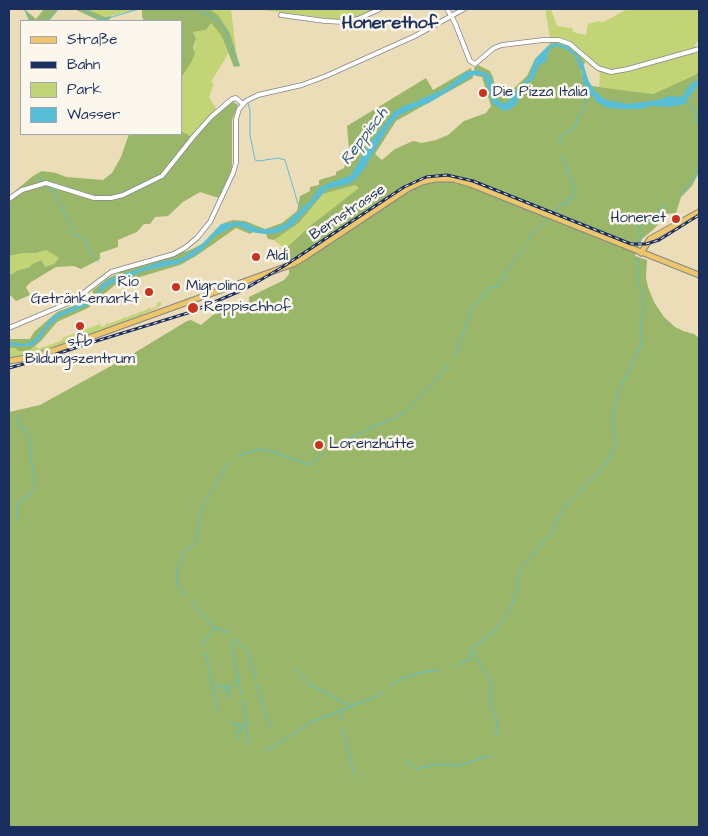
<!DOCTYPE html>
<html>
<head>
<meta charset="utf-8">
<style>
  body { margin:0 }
  #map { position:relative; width:708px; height:836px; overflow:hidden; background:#ecddb9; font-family:"Architects Daughter",sans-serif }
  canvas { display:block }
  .frame { position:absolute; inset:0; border:10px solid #1b2f5e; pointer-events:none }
  .legend { position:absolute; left:20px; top:20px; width:162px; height:115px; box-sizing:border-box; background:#fbf7ec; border:1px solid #a1a7b3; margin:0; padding:6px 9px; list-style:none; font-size:15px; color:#1b2f5e }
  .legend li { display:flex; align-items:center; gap:10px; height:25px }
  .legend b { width:25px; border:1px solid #a1a7b3 }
</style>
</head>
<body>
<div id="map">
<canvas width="708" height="836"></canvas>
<div class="frame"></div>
<ul class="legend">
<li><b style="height:6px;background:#eec569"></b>Straße</li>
<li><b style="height:6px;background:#1b2f5e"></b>Bahn</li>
<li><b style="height:14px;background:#c3d477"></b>Park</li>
<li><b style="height:14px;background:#58bed6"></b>Wasser</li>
</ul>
</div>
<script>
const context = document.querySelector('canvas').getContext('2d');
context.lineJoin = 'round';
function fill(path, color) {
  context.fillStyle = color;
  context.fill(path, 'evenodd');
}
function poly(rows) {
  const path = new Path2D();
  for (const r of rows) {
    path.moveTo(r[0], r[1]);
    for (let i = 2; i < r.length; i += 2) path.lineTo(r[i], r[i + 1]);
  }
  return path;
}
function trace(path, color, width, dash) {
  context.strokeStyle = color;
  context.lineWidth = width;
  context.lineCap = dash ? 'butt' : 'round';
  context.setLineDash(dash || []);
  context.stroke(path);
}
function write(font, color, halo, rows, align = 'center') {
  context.font = font + ' "Architects Daughter",sans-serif';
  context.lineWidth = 5;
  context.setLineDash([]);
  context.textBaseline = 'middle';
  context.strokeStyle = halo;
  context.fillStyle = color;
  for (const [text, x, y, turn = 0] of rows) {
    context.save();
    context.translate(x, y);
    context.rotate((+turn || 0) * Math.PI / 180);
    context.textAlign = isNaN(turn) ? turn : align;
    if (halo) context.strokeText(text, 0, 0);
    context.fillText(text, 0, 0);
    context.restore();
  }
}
fill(poly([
  [87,9,142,9,105,17],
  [210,9,231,9,236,49,235,50,230,33,218,15],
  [255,9,375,9,358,17,340,20],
  [545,9,551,9,557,26,572,28,573,32,586,35,588,24,600,21,602,23,627,9,699,9,699,41,695,44,699,58,699,71,695,75,653,94,599,87,600,73,559,43,551,43],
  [211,23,221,35,228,54,211,82,214,84,209,97,218,112,192,137,181,131,181,78,191,63,196,39,193,32,206,30],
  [355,185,360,188,310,226,285,249,274,240,299,223,323,194],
  [46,250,59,258,54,264,45,268,41,260,30,267,16,271,14,273,9,275,9,256,23,253,36,253],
  [158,302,161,302,161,305,155,309,120,324,41,352,9,358,9,348,16,348,29,351,36,346,38,349,63,340,62,338,100,324,101,327,106,325,106,322,108,324,116,321,116,319,117,321,124,318,124,316,125,318,132,315,132,313,133,315,140,312,140,310,141,312,148,309,148,307,150,309,156,307]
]), '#c3d477');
fill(poly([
  [24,9,36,19,44,9,59,9,49,21,29,21],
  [74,9,87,9,105,17,111,16,111,18,107,21,100,21],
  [142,9,210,9,218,15,230,33,240,66,234,67,221,35,211,23,206,30,193,32,196,39,193,48,195,53,191,63,181,78,181,21,144,21,142,17],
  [551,43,559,43,577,53,585,62,581,72,592,86,599,87,653,94,695,75,699,71,699,172,692,186,681,197,676,213,667,214,654,229,642,239,635,256,647,260,646,278,648,287,654,302,664,317,675,327,683,331,694,334,699,338,699,827,9,827,9,412,40,405,131,355,187,321,191,320,201,325,213,315,249,301,249,297,284,280,289,274,289,264,283,258,285,249,310,226,359,188,355,185,323,194,299,223,274,240,268,239,266,234,253,232,250,234,236,228,196,256,180,265,116,284,88,308,57,322,41,341,29,351,19,351,15,348,9,348,9,339,30,339,34,332,57,312,83,302,94,295,92,291,107,279,122,271,190,250,204,243,224,223,233,220,245,221,265,229,282,223,297,211,300,196,310,191,310,187,319,185,319,180,336,175,336,172,344,168,349,149,347,126,426,78,433,90,471,68,473,78,396,121,375,154,382,160,395,149,413,141,422,143,436,140,448,135,464,121,486,113,491,106,482,77,476,76,474,68,478,65,490,71,493,77,496,89,500,95,514,88,527,76,535,59],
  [232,101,238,105,232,120,232,168,219,198,200,192,183,202,168,216,155,217,150,224,144,224,137,232,118,240,118,247,100,253,100,259,81,269,74,266,56,267,31,282,26,287,30,295,16,301,9,294,9,275,14,273,16,271,30,267,31,265,41,260,45,267,54,264,59,258,46,250,36,253,23,253,9,256,9,196,33,176,42,171,56,173,66,177,103,180,112,173,121,157,129,134,181,134,181,131,192,137,197,134,218,112]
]), '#9ab668');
fill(poly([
  [555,43,568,46,578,56,583,63,589,82,595,91,606,100,628,104,658,100,670,96,680,97,685,94,685,89,689,88,689,85,696,81,699,80,699,85,696,87,694,91,688,98,685,104,669,107,651,106,641,109,617,109,612,107,610,109,595,101,594,97,590,94,583,83,582,72,575,56,568,50,557,46,551,48,548,52,546,62,539,65,533,80,530,81,521,89,522,92,516,105,507,111,503,110,493,104,484,76,476,75,472,76,429,103,417,107,398,116,389,126,364,169,356,179,349,184,327,189,291,227,277,233,265,234,251,232,239,226,234,226,215,236,203,249,194,256,177,264,143,271,111,284,100,292,98,297,86,306,59,317,46,329,40,339,32,346,9,346,9,342,25,344,30,342,35,339,51,318,58,313,87,301,95,296,102,284,114,277,160,262,182,258,203,243,221,224,236,222,243,222,259,229,272,229,285,224,311,200,319,188,329,183,350,176,372,140,394,112,403,106,410,104,444,89,466,72,476,70,487,73,491,77,495,97,502,103,507,103,517,89,528,78,536,58,547,47]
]), '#58bed6');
trace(poly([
  [24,9,32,21],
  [81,9,102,20,139,9],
  [199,9,203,14,209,14,213,19,217,19,228,34,228,41,239,66],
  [45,21,58,9],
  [684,102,692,107,699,126],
  [248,103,250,111,250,135,255,160,259,161,278,158,285,160,298,204,300,206,305,208],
  [560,146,560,137,576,126,577,118,585,108,585,100,592,95],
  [37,176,43,181],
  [47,185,51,190,55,192,70,225],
  [681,194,694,179,699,165],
  [555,211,562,204,568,204,569,197,573,198,573,188,575,187,571,179,572,177,569,175,568,168,561,156],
  [71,227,76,235,86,240,89,252,99,262],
  [640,242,640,222,646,222,651,224,655,222,653,216,665,205],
  [527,243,531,235,547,220],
  [454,357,472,309,489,288,497,287,499,281,505,278,504,275,525,246],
  [334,446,377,425,393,419,405,412,432,384,448,365],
  [238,457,258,449,270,451,310,465,326,452],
  [17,519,18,503,30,495,35,482,34,471,31,460,29,436,23,428,19,427,18,415],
  [186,595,177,584,177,570,183,554,195,543,203,506,229,461],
  [191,600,212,626,229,633],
  [233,637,248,652,256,680],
  [231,641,241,694],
  [203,646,203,643,215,628],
  [205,651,218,713],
  [473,653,483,668,492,684,490,703,497,721,496,737],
  [294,667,309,684,350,706],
  [457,667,461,662,469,661,473,648,495,631,511,608,516,594,520,569,550,534,564,507,607,463,616,443,612,423,618,393,642,343,641,326,644,308,642,291,638,284,638,259],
  [257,685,270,727],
  [218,686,227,687],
  [390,686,402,678,412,676,418,673,439,670],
  [222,693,238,679],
  [228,698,229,687],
  [243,699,249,743],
  [341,721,341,711],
  [229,722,241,726,239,740],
  [342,728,354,774],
  [233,733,246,722],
  [266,751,313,721,378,696,384,691],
  [405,761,416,769,438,764,457,766,490,756]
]), '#58bed6', 1);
const minor = poly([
  [447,9,455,23,470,61,475,64,494,48,502,45,543,40,559,40,570,44,598,68,611,72,628,69,699,49],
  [281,15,325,21,344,22,358,19,380,9],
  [9,199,22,190,46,183,94,198,111,198,123,195,162,176,194,136,211,117,232,99,236,98,243,104],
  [9,328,73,301,111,272,174,254,186,247,197,238,210,222,233,173,236,163,236,119,239,109,246,101,258,95,302,85,326,76,415,36,464,9]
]);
const major = poly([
  [641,253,650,239,699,212],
  [9,361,32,357,55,350,293,264,305,257,409,188,422,182,435,179,454,179,470,184,699,275]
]);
trace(minor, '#84868c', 5.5);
trace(major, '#84868c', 7);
trace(minor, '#fff', 4);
trace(major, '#eec569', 5);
const rail = poly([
  [77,347,191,312,245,289,281,268,404,187,426,177,447,175,473,181,631,244,646,244,659,240,699,215],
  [9,368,45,358,84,345]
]);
trace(rail, '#1b2f5e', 3);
trace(rail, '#fbf7ec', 1, [4]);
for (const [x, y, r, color] of [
  [483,93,5,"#c8321e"],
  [676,219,5,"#c8321e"],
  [256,257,5,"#c8321e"],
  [176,287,5,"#c8321e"],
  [149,292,5,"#c8321e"],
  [193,308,6,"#c8321e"],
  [80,326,5,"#c8321e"],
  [319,445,5,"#c8321e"]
]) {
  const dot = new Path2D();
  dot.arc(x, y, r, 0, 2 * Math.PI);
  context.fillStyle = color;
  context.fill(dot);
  trace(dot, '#fbf7ec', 2);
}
write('15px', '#1b2f5e', '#fbf7ec', [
  ["Die Pizza Italia",493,93],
  ["Honeret",666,219,"right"],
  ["Aldi",266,257],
  ["Rio",139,283,"right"],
  ["Getränkemarkt",139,300,"right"],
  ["Migrolino",186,287],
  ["Reppischhof",204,308],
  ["sfb",80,343,"center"],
  ["Bildungszentrum",80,360,"center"],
  ["Lorenzhütte",329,445]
], 'left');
write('15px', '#1b2f5e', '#fbf7ec', [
  ["Bernstrasse",348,213,-34]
]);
write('italic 16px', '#2d5a82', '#fbf7ec', [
  ["Reppisch",365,137,-53]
]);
write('bold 18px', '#1b2f5e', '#fbf7ec', [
  ["Honerethof",390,24]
]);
</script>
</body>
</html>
